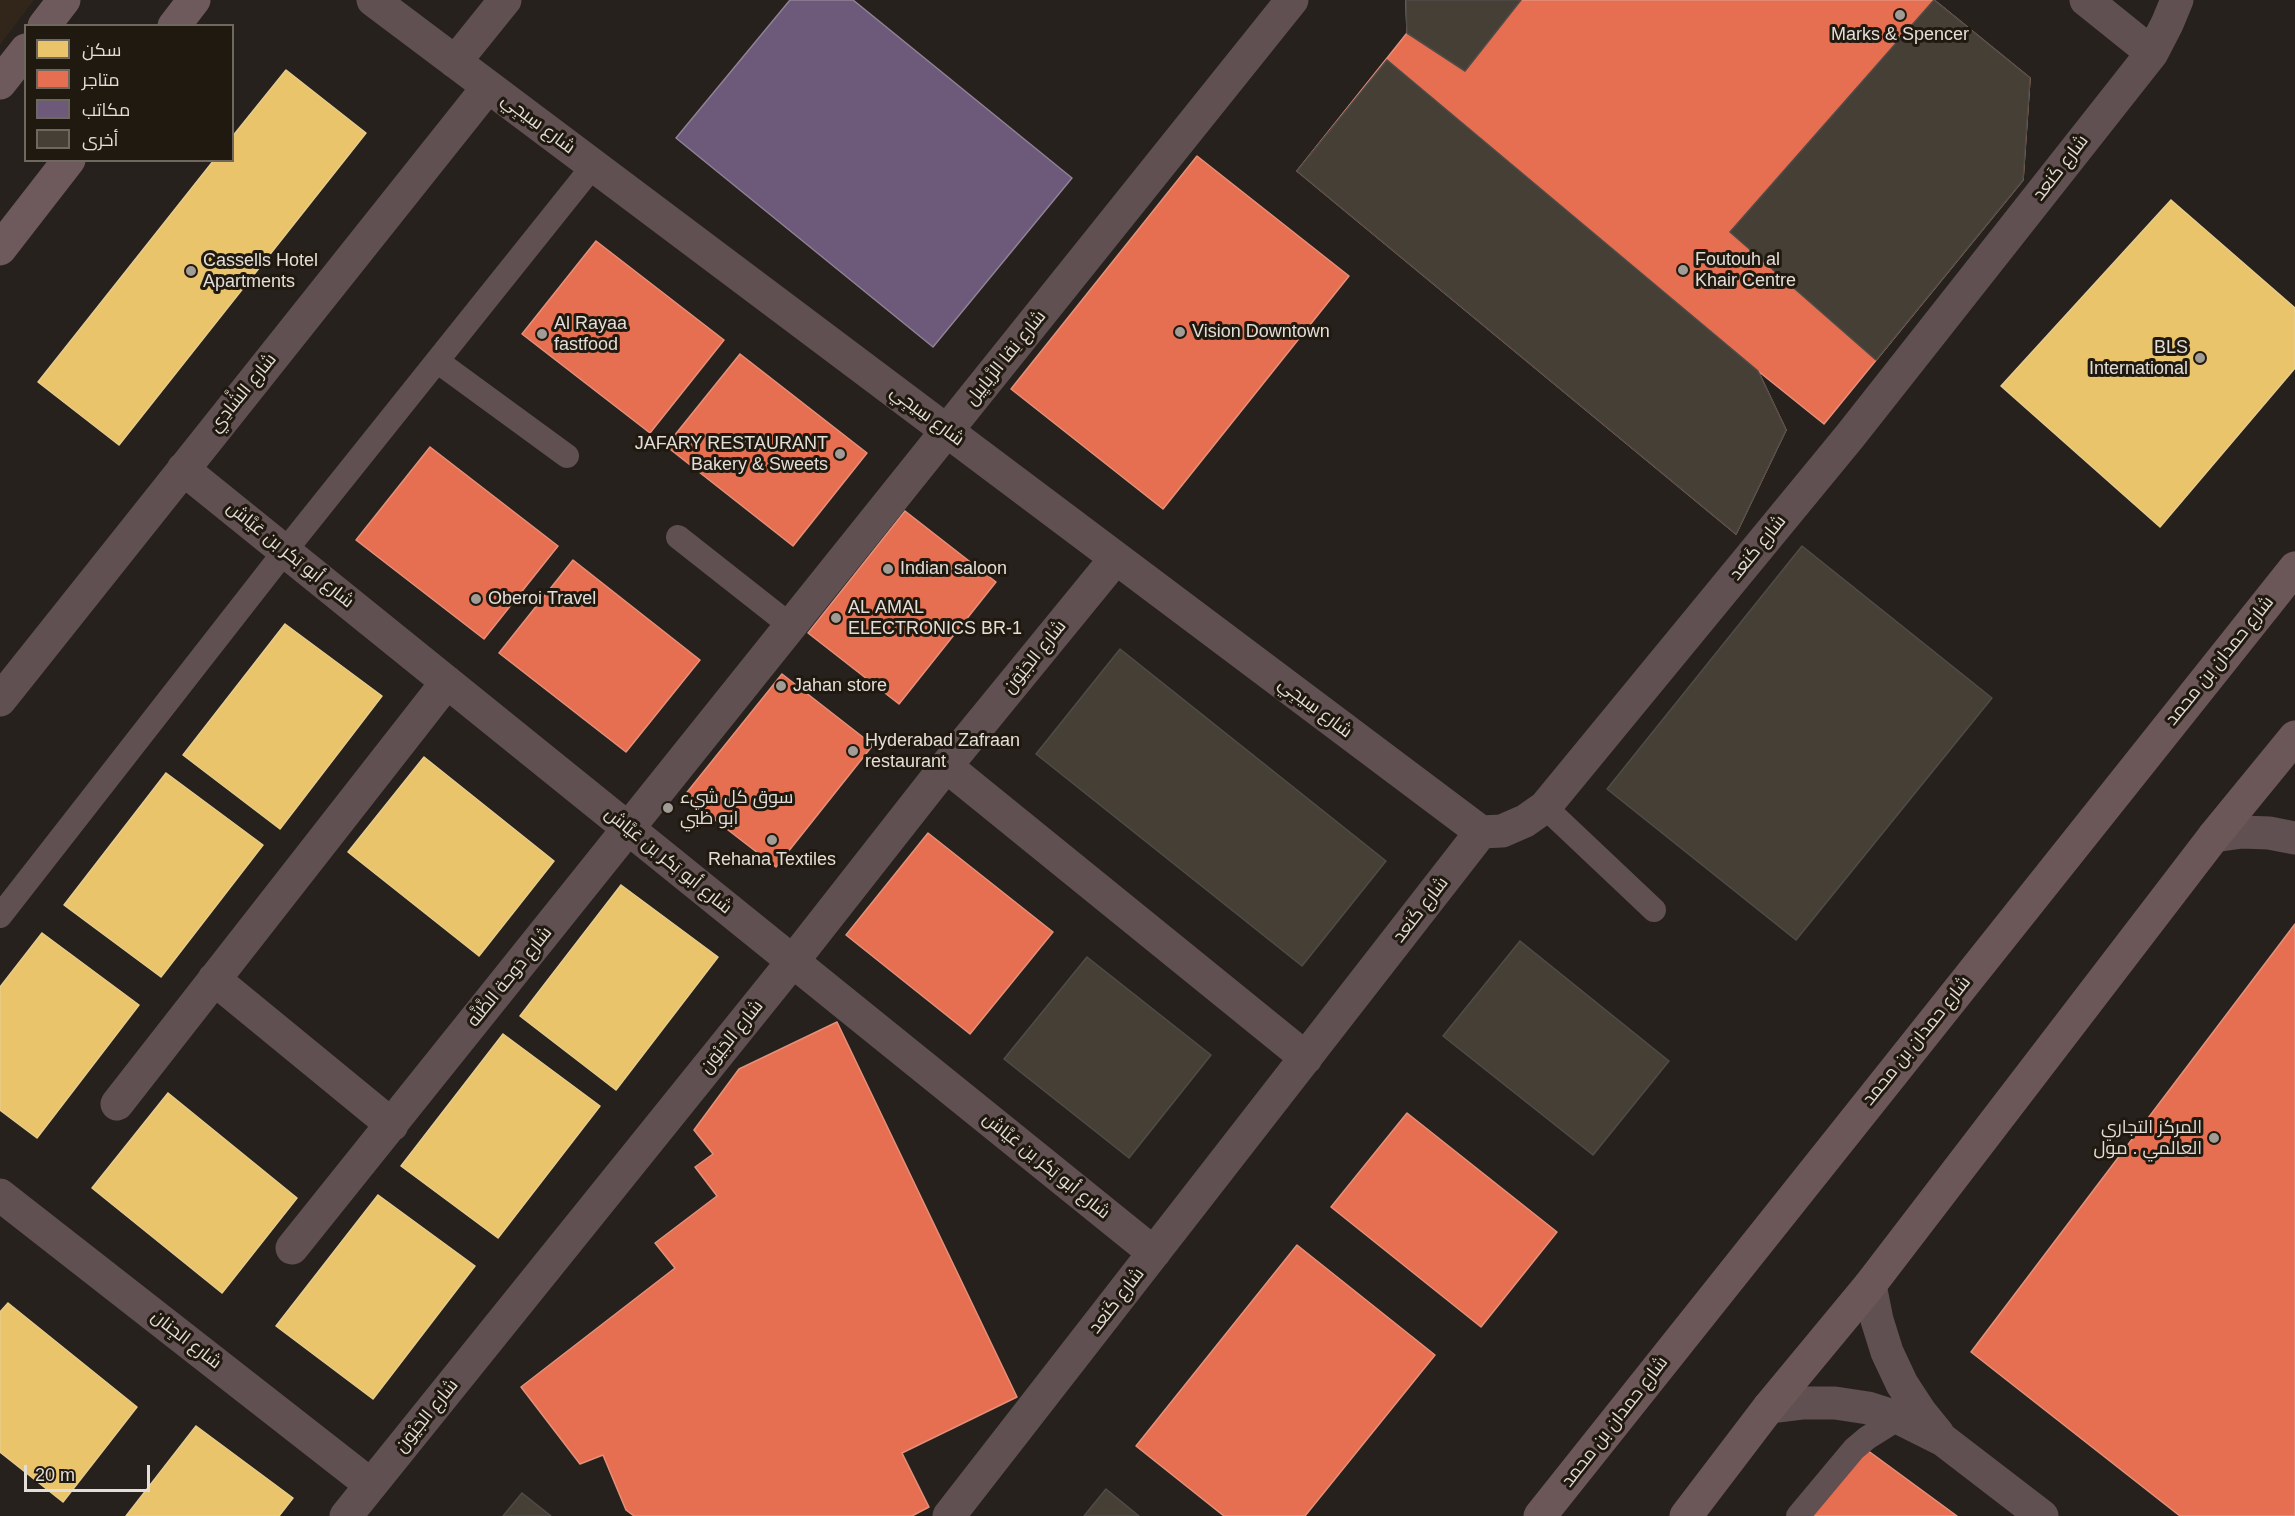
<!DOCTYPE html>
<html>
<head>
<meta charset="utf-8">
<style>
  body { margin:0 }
  #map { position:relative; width:2295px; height:1516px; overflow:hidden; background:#26211c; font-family:Arial,Cairo,sans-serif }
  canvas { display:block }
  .legend { position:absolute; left:24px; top:24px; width:210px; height:138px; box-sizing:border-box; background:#20190f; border:2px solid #6e685f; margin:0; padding:8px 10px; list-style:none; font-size:18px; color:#e4ded8 }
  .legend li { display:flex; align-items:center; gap:12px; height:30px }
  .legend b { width:30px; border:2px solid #6e685f }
  .scale { position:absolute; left:24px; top:1465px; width:126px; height:27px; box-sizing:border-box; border:3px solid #e4ded8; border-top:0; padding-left:8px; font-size:18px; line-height:21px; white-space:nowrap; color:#e4ded8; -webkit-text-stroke:4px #20190f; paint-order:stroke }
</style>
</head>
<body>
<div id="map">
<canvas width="2295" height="1516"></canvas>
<ul class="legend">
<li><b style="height:16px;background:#e9c46a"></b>سكن</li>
<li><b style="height:16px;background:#e76f51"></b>متاجر</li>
<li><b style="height:16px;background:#6d597a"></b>مكاتب</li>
<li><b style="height:16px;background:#463f36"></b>أخرى</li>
</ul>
<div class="scale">20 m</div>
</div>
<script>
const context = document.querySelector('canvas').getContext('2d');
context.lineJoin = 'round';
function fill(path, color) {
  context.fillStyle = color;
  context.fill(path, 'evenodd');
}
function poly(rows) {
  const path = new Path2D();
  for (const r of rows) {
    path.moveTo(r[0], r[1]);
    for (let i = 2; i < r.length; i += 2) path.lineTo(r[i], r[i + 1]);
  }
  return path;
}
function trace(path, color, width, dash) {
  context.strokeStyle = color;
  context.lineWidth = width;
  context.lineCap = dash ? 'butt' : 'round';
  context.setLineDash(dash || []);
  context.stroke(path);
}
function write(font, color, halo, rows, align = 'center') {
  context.font = font + ' Arial,Cairo,sans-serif';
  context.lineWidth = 6;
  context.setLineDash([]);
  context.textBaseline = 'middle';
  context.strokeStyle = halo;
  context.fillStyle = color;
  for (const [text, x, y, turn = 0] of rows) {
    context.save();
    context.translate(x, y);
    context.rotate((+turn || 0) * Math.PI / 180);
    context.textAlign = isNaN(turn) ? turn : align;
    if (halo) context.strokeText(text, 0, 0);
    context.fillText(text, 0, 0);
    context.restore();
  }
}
fill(poly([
  [0,0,34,0,0,45]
]), '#312619');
const homes = poly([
  [286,70,366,133,119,445,38,382,214,160,232,160,232,137,286,70],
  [2171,200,2295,308,2295,368,2160,527,2001,386,2171,200],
  [285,624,382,696,280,829,183,755,285,624],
  [424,757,554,861,479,956,348,852,424,757],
  [166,773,263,845,161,977,64,905,166,773],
  [621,885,718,957,616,1090,520,1016,621,885],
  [42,933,139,1005,37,1138,0,1110,0,987,42,933],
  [503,1034,600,1106,498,1238,401,1166,503,1034],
  [168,1093,297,1198,222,1293,92,1188,168,1093],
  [378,1195,475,1266,373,1399,276,1326,378,1195],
  [8,1303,137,1407,63,1502,0,1452,0,1312,8,1303],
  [196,1426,293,1498,279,1516,126,1516,196,1426]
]);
fill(homes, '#e9c46a');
trace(homes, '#e8cc8b', 1.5);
const shops = poly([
  [1406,0,1934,0,2030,78,2023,180,1824,424,1758,371,1786,430,1736,534,1297,171,1407,33,1406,0],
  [1197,156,1349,276,1163,509,1011,389,1197,156],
  [596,241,724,340,650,433,522,334,596,241],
  [740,354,867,453,793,546,666,446,740,354],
  [430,447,558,546,484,639,356,540,430,447],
  [905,511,996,582,899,704,808,633,905,511],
  [573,560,700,660,626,752,499,653,573,560],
  [782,674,873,745,776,867,684,796,782,674],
  [928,833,1053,932,970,1034,846,935,928,833],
  [2295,924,2295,1516,2180,1516,1971,1352,2295,924],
  [837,1022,1017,1397,902,1453,929,1507,912,1516,634,1516,626,1510,603,1455,580,1464,521,1387,675,1268,655,1243,717,1196,695,1167,713,1154,694,1130,739,1069,837,1022],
  [1407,1113,1557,1232,1481,1327,1331,1207,1407,1113],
  [1297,1245,1435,1355,1305,1516,1224,1516,1136,1446,1297,1245],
  [1863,1447,1957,1516,1810,1516,1863,1447]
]);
fill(shops, '#e76f51');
trace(shops, '#e6907a', 1.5);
const offices = poly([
  [790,0,853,0,1072,178,933,347,676,138,790,0]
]);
fill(offices, '#6d597a');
trace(offices, '#918196', 1.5);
const building = poly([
  [1406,0,1521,0,1465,71,1407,33,1406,0],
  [1934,0,2030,78,2023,180,1876,360,1730,232,1934,0],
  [1387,60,1758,371,1786,430,1736,534,1297,171,1387,60],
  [1802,546,1992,698,1796,940,1607,789,1802,546],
  [1120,649,1386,861,1302,966,1036,754,1120,649],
  [1520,941,1669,1061,1593,1155,1443,1036,1520,941],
  [1087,957,1211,1055,1129,1158,1004,1059,1087,957],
  [1106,1489,1139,1516,1084,1516,1106,1489],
  [522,1493,551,1516,503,1516,522,1493]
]);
fill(building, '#463f36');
trace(building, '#4f4b47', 1.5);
trace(poly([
  [437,361,567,456],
  [678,537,791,626],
  [1545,807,1654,910],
  [0,916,285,551,593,166],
  [1798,1516,1854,1449,1867,1438,1899,1418]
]), '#615052', 24);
trace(poly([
  [373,0,1481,832],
  [2086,0,2152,53],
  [455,62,505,0],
  [183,469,1154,1253],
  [0,700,488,87],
  [946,766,1306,1058],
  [2214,836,2242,832,2269,833,2295,838],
  [214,979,392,1125],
  [117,1104,447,682],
  [0,1195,371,1485],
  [292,1248,1292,0],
  [1870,1285,1877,1320,1887,1352,1902,1384,1921,1413,1938,1434],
  [1769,1407,1802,1403,1835,1403,1868,1408,1899,1418,1943,1440,2042,1516],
  [346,1516,793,961,946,766,1116,558],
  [949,1516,1481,832,1502,831,1525,821,1545,807,1850,436,2152,53,2167,24,2177,0]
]), '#615052', 33);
trace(poly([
  [44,26,64,0],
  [174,26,194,0],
  [0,83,26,50],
  [0,249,69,160]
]), '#6e5a5c', 33);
trace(poly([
  [1540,1516,2295,568],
  [1686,1516,1769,1407,1870,1285,2214,836,2295,737]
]), '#6c5758', 33);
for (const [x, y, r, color] of [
  [1900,15,6,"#a29c96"],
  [1683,270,6,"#a29c96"],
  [191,271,6,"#a29c96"],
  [1180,332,6,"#a29c96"],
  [542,334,6,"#a29c96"],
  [2200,358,6,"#a29c96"],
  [840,454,6,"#a29c96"],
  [888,569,6,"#a29c96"],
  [476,599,6,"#a29c96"],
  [836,618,6,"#a29c96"],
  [781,686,6,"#a29c96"],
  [853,751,6,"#a29c96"],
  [668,808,6,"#a29c96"],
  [772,840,6,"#a29c96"],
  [2214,1138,6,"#a29c96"]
]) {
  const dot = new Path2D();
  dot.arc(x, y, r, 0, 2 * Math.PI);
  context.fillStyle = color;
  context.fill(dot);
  trace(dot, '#20190f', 2);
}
write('18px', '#e4ded8', '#20190f', [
  ["Marks & Spencer",1900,35,"center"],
  ["Foutouh al",1695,260],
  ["Khair Centre",1695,281],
  ["Cassells Hotel",203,261],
  ["Apartments",203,282],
  ["Al Rayaa",554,324],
  ["fastfood",554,345],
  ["Vision Downtown",1192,332],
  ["BLS",2188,348,"right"],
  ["International",2188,369,"right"],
  ["JAFARY RESTAURANT",828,444,"right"],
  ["Bakery & Sweets",828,465,"right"],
  ["Indian saloon",900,569],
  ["Oberoi Travel",488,599],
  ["AL AMAL",848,608],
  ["ELECTRONICS BR-1",848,629],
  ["Jahan store",793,686],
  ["Hyderabad Zafraan",865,741],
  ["restaurant",865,762],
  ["سوق كل شيء",680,798],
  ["ابو ظبي",680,819],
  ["Rehana Textiles",772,860,"center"],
  ["المركز التجاري",2202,1128,"right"],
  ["العالمي . مول",2202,1149,"right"]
], 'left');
write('18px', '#e4ded8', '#20190f', [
  ["شارع سِيجِي",538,124,37],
  ["شارع كَنعد",2061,168,-52],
  ["شارع نِقا الرَّيايِيل",1006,358,-51],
  ["شارع الشَّادِي",243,393,-51],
  ["شارع سِيجِي",927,416,37],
  ["شارع كَنعد",1758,548,-51],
  ["شارع أبو بَكر بن عَيَّاش",290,555,39],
  ["شارع الجَيْوَن",1035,657,-51],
  ["شارع حمدان بن محمد",2220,661,-51],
  ["شارع سِيجِي",1315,708,37],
  ["شارع أبو بَكر بن عَيَّاش",668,861,39],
  ["شارع كَنعد",1421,910,-52],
  ["شارع دَوحة الظَّنَّه",510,977,-51],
  ["شارع الجَيْوَن",732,1037,-51],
  ["شارع حمدان بن محمد",1917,1041,-51],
  ["شارع أبو بَكر بن عَيَّاش",1046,1166,39],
  ["شارع كَنعد",1117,1301,-52],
  ["شارع الجِنان",186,1340,38],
  ["شارع الجَيْوَن",427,1416,-51],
  ["شارع حمدان بن محمد",1615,1422,-52]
]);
</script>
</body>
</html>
